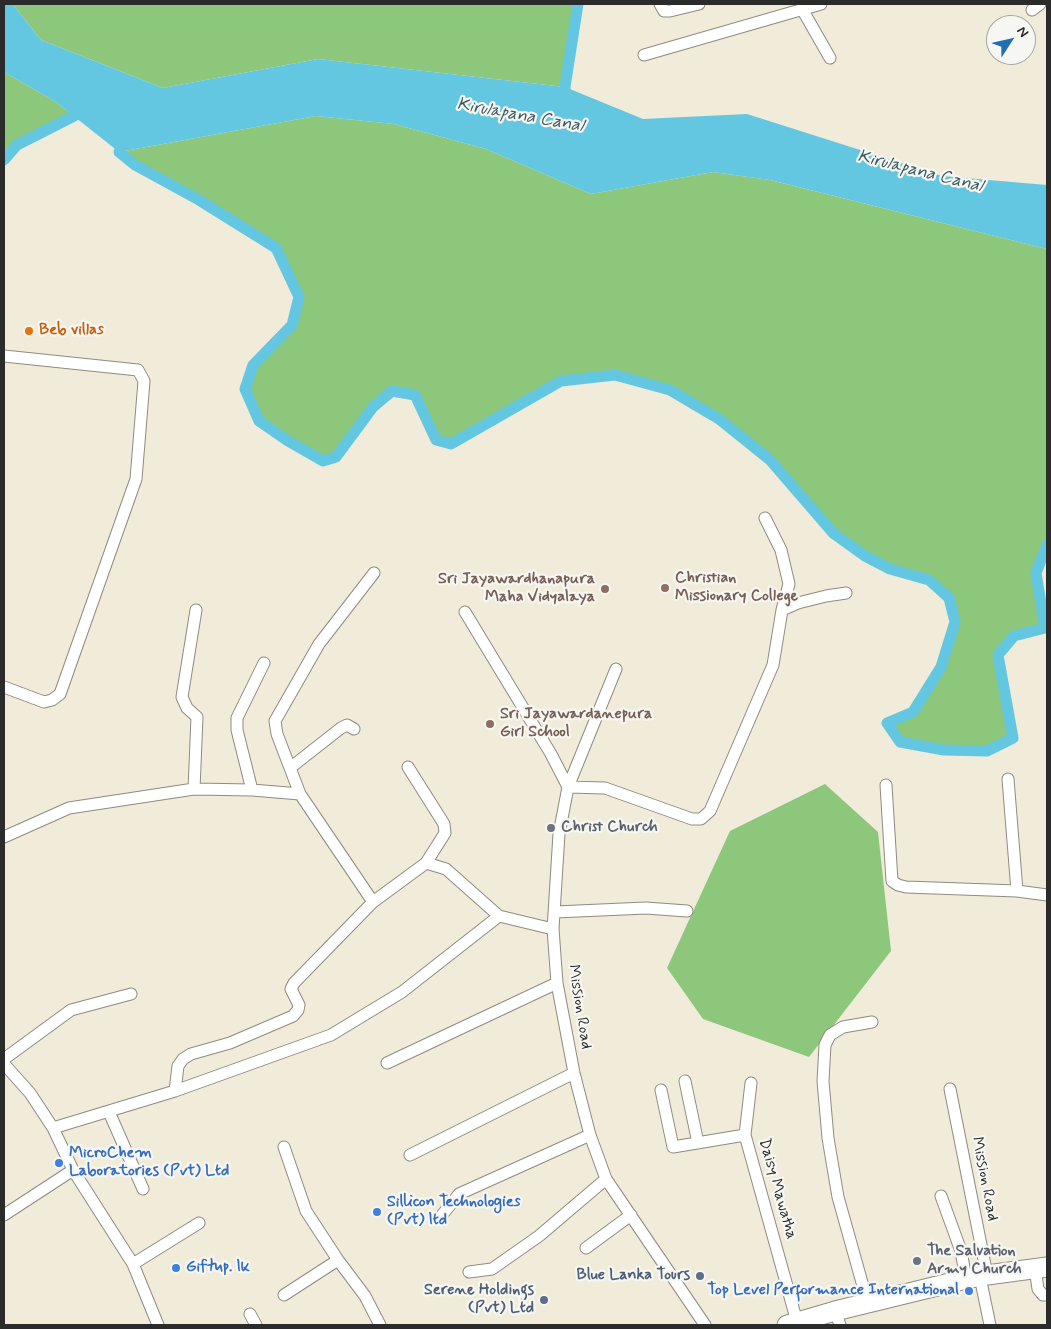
<!DOCTYPE html>
<html>
<head>
<meta charset="utf-8">
<style>
  body { margin:0 }
  #map { position:relative; width:1051px; height:1329px; overflow:hidden; background:#f1ebd9; font-family:Mynerve,sans-serif }
  canvas { display:block }
  .frame { position:absolute; inset:0; border:5px solid #2b2b2b; pointer-events:none }
  .north { position:absolute; left:986px; top:15px; width:50px; height:50px; box-sizing:border-box; background:#f6f6f2; border:1px solid #a5a5a2; border-radius:50%; rotate:55deg; font-size:14px; font-weight:700; line-height:20px; text-align:center; color:#2b2b2b }
  .north::after { content:''; display:block; margin:auto; width:18px; height:22px; background:#1f6fb2; clip-path:polygon(50% 0,100% 100%,50% 72%,0 100%) }
</style>
</head>
<body>
<div id="map">
<canvas width="1051" height="1329"></canvas>
<div class="frame"></div>
<div class="north">N</div>
</div>
<script>
const context = document.querySelector('canvas').getContext('2d');
context.lineJoin = 'round';
function fill(path, color) {
  context.fillStyle = color;
  context.fill(path, 'evenodd');
}
function poly(rows) {
  const path = new Path2D();
  for (const r of rows) {
    path.moveTo(r[0], r[1]);
    for (let i = 2; i < r.length; i += 2) path.lineTo(r[i], r[i + 1]);
  }
  return path;
}
function trace(path, color, width, dash) {
  context.strokeStyle = color;
  context.lineWidth = width;
  context.lineCap = dash ? 'butt' : 'round';
  context.setLineDash(dash || []);
  context.stroke(path);
}
function write(font, color, halo, rows, align = 'center') {
  context.font = font + ' Mynerve,sans-serif';
  context.lineWidth = 4.5;
  context.setLineDash([]);
  context.textBaseline = 'middle';
  context.strokeStyle = halo;
  context.fillStyle = color;
  for (const [text, x, y, turn = 0] of rows) {
    context.save();
    context.translate(x, y);
    context.rotate((+turn || 0) * Math.PI / 180);
    context.textAlign = isNaN(turn) ? turn : align;
    if (halo) context.strokeText(text, 0, 0);
    context.fillText(text, 0, 0);
    context.restore();
  }
}
fill(poly([
  [4,4,578,4,565,87,318,59,163,88,41,40,14,6,4,6],
  [4,72,56,102,74,116,17,145,4,160],
  [316,116,394,124,486,149,591,194,713,172,770,180,1047,249,1047,545,1036,573,1045,628,1014,636,998,655,1013,738,987,751,944,750,900,742,887,723,913,712,941,667,955,622,949,598,929,580,890,569,865,556,833,533,770,460,719,419,670,390,615,375,561,381,451,444,436,440,415,395,393,391,373,407,336,457,323,461,288,441,259,421,245,389,253,365,292,325,299,298,276,248,199,200,135,165,119,152],
  [825,784,878,832,891,951,809,1057,703,1019,667,968,730,831]
]), '#8cc77c');
fill(poly([
  [4,6,14,6,41,40,163,88,318,59,565,87,643,119,747,114,942,176,1047,185,1047,249,770,180,713,172,591,194,486,149,394,124,316,116,119,152,56,102,4,72]
]), '#63c7e1');
trace(poly([
  [566,101,565,87,578,4],
  [119,152,135,165,199,200,276,248,299,297,292,325,253,365,245,389,259,421,288,441,323,461,336,457,373,407,392,391,415,395,436,440,451,444,561,381,615,375,670,390,719,419,770,460,833,533,865,556,890,569,929,580,949,598,955,622,941,667,913,712,887,723,900,742,944,750,987,751,1013,738,998,655,1014,636,1045,628,1036,573,1047,545],
  [4,160,17,145,74,116]
]), '#63c7e1', 11);
const street = poly([
  [660,4,664,11,670,11,699,4],
  [802,9,830,58],
  [1032,10,1040,4],
  [644,55,821,4],
  [4,356,138,370,144,381,136,479,60,694,52,700,44,702,4,687],
  [765,518,781,550,789,584,782,610],
  [465,612,551,754,568,787,605,788,692,819,701,819,710,811,773,665,782,610,798,603,826,596,846,593],
  [616,669,568,787,559,834,553,929,557,983,574,1073,590,1135,606,1179,705,1325],
  [408,767,444,824,445,833,426,863],
  [290,768,341,728,347,725,354,729],
  [886,785,892,881,898,885,906,887,1017,891,1008,779],
  [194,789,197,717,187,708,182,697,196,610],
  [252,790,237,730,237,718,264,663],
  [300,794,373,902,426,863,446,869,499,916,553,929],
  [4,837,69,808,194,789,252,790,300,794,277,734,275,721,319,644,374,573],
  [1017,891,1047,895],
  [555,912,646,908,687,911],
  [4,1059,71,1010,131,994],
  [387,1063,557,983],
  [4,1064,30,1093,53,1128,73,1170,133,1264,158,1325],
  [685,1081,698,1143],
  [950,1089,987,1275],
  [661,1090,673,1147,745,1135,797,1322],
  [175,1091,178,1066,183,1059,191,1054,230,1043,293,1016,298,1010,299,1005,291,989,294,983,373,902],
  [109,1112,143,1189],
  [53,1128,175,1091,331,1035,402,992,499,916],
  [745,1135,751,1083],
  [284,1147,306,1211,338,1260,365,1296,380,1325],
  [410,1155,574,1073],
  [941,1196,961,1251,966,1279],
  [4,1215,73,1170],
  [442,1215,459,1194,590,1135],
  [586,1248,631,1215],
  [133,1264,199,1223],
  [1035,1268,1038,1289,1043,1295,1047,1295],
  [469,1272,492,1269,539,1236,606,1179],
  [980,1277,990,1325],
  [284,1295,338,1260],
  [868,1304,838,1197,828,1138,823,1081,825,1045,830,1035,843,1027,872,1022],
  [835,1311,840,1325],
  [250,1314,256,1325]
]);
const primary = poly([
  [787,1325,835,1311,966,1279,987,1275,1047,1267]
]);
trace(street, '#8e8b82', 13);
trace(primary, '#8e8b82', 21);
trace(street, '#fff', 11);
trace(primary, '#fff', 19);
for (const [x, y, r, color] of [
  [29,331,5,"#e8710a"],
  [665,588,5,"#8d6e63"],
  [605,589,5,"#8d6e63"],
  [490,724,5,"#8d6e63"],
  [551,828,5,"#6b7280"],
  [59,1163,5,"#3f7fe0"],
  [377,1212,5,"#3f7fe0"],
  [917,1261,5,"#6b7280"],
  [176,1268,5,"#3f7fe0"],
  [700,1276,5,"#5c6f8a"],
  [969,1291,5,"#3f7fe0"],
  [544,1300,5,"#5c6f8a"]
]) {
  const dot = new Path2D();
  dot.arc(x, y, r, 0, 2 * Math.PI);
  context.fillStyle = color;
  context.fill(dot);
  trace(dot, '#f6f6f2', 2);
}
write('bold 16px', '#c56008', '#f6f6f2', [
  ["Beb villas",39,331]
], 'left');
write('bold 16px', '#785e54', '#f6f6f2', [
  ["Christian",675,579],
  ["Missionary College",675,597],
  ["Sri Jayawardhanapura",595,580,"right"],
  ["Maha Vidyalaya",595,598,"right"],
  ["Sri Jayawardanepura",500,715],
  ["Girl School",500,733]
], 'left');
write('bold 16px', '#5b616d', '#f6f6f2', [
  ["Christ Church",561,828],
  ["The Salvation",927,1252],
  ["Army Church",927,1270]
], 'left');
write('16px', '#2b2b2b', '#f6f6f2', [
  ["Mission Road",579,1007,81],
  ["Mission Road",984,1179,79],
  ["Daisy Mawatha",777,1189,74]
]);
write('bold 16px', '#366cbe', '#f6f6f2', [
  ["MicroChem",69,1154],
  ["Laboratories (Pvt) Ltd",69,1172],
  ["Sillicon Technologies",387,1203],
  ["(Pvt) ltd",387,1221],
  ["Giftup. lk",186,1268],
  ["Top Level Performance International",959,1291,"right"]
], 'left');
write('bold 16px', '#4e5e75', '#f6f6f2', [
  ["Blue Lanka Tours",690,1276],
  ["Serene Holdings",534,1291],
  ["(Pvt) Ltd",534,1309]
], 'right');
write('italic 18px', '#3c5a62', '#f6f6f2', [
  ["Kirulapana Canal",520,116,10],
  ["Kirulapana Canal",920,172,14]
]);
</script>
</body>
</html>
